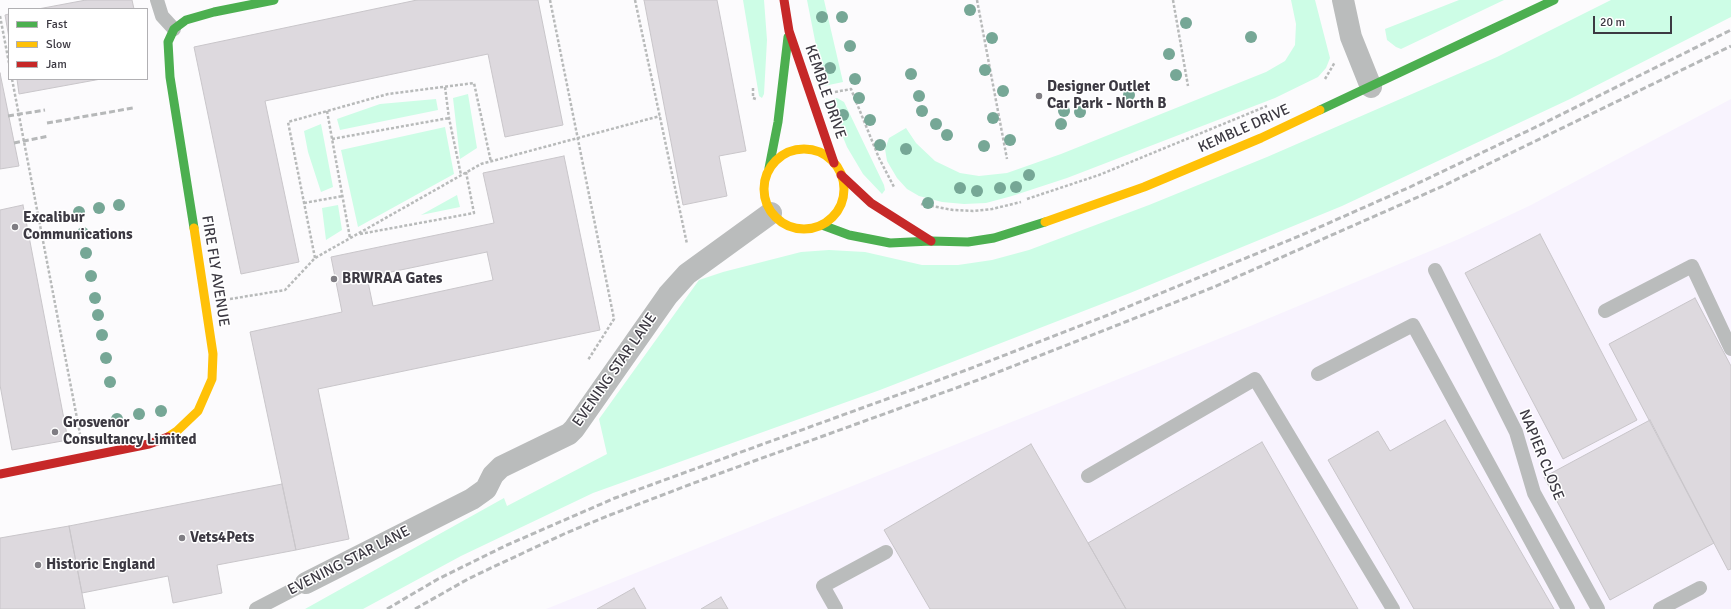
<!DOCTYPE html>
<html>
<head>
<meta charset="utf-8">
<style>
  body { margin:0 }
  #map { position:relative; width:1731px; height:609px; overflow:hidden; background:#fcfbfd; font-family:Signika,sans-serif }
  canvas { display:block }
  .legend { position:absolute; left:8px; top:8px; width:140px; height:72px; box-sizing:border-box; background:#fff; border:1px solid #b1b0b3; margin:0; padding:5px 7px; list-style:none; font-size:12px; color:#3c3942 }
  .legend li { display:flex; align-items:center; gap:8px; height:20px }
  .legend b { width:20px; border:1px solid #b1b0b3 }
  .scale { position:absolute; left:1593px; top:16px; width:79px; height:18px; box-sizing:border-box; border:2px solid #3c3942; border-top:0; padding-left:5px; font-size:12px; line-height:14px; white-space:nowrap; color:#3c3942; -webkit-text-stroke:3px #fff; paint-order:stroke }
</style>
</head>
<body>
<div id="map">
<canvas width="1731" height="609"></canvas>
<ul class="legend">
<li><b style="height:5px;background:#4caf50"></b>Fast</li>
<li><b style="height:5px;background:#ffc107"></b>Slow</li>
<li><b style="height:5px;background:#c62828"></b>Jam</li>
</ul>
<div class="scale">20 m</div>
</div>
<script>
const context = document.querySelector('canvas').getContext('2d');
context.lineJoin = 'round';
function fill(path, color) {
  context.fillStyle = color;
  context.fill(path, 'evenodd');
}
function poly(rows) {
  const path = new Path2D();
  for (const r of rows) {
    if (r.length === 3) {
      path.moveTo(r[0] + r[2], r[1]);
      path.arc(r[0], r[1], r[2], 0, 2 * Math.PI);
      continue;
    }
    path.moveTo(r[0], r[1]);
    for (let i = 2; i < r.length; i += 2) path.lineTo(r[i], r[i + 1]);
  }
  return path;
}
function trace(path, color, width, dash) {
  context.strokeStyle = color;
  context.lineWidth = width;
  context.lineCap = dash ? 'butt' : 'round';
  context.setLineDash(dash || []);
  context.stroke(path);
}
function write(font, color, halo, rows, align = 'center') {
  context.font = font + ' Signika,sans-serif';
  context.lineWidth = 3;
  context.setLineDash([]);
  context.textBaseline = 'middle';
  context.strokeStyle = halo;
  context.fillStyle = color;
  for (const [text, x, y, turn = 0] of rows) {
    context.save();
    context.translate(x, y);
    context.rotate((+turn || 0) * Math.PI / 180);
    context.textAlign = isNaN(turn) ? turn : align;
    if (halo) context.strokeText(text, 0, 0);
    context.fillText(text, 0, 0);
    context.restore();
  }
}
fill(poly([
  [1731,99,1731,609,546,609,1248,327,1459,239,1531,205]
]), '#f8f3fe');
fill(poly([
  [743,0,764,0,767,40,764,94,762,98,759,96],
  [807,0,824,0,843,82,824,86],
  [1291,0,1315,0,1330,58,1326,68,1318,77,1275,98,1067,178,1012,196,986,203,964,204,942,202,919,196,907,189,897,178,887,161,885,149,889,138,906,128,916,143,935,161,960,173,979,176,1007,173,1061,154,1266,72,1285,61,1295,45,1296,24],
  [1459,0,1504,0,1401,49,1396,47,1387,40,1385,29],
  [1611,0,1731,0,1731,17,1570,99,1342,206,1130,293,880,390,593,493,461,556,363,609,305,609,504,498,507,506,607,454,599,419,699,280,723,272,801,252,829,250,865,252,922,265,958,265,992,260,1029,250,1149,205,1267,157,1497,57],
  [468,94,477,148,460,159,453,98],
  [837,98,844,102,884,185,885,190,882,194,863,174,847,147,828,100],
  [436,99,438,110,340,130,337,119,380,104],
  [321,124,333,187,321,192,308,152,304,131],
  [445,127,454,174,358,227,341,150],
  [457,195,460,207,421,215],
  [338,205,342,230,326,240,322,208]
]), '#cdfde6');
const building = poly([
  [86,0,132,0,134,9,38,9,86,0],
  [417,0,538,0,563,125,505,137,488,54,265,101,299,262,241,274,194,47,417,0],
  [644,0,717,0,746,151,719,156,727,196,683,205,644,0],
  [9,14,9,38,5,15,9,14],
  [0,73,19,166,0,169,0,73],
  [17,79,101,79,19,94,17,79],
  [564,156,600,330,318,389,349,539,296,550,250,332,342,312,331,257,494,223,483,173,564,156],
  [487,252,493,280,373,306,367,277,487,252],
  [23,205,68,440,12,450,0,385,0,210,23,205],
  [1540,234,1637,420,1563,459,1465,273,1540,234],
  [1695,298,1731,366,1731,569,1728,570,1609,344,1695,298],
  [1445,420,1554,609,1414,609,1328,460,1378,431,1390,451,1445,420],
  [1650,420,1714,543,1610,600,1544,477,1650,420],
  [1262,442,1358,609,1126,609,1088,543,1262,442],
  [1031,444,1126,609,930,609,884,530,1031,444],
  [282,484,296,550,217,565,222,593,173,603,168,576,82,593,69,526,282,484],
  [69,526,85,609,0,609,0,538,69,526],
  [634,588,646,609,597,609,634,588],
  [721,597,728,609,701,609,721,597]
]);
fill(building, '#ddd9de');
trace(building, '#c9c6ca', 1);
trace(poly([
  [550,0,614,319,588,360],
  [635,0,687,244],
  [977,0,1007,159],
  [1173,0,1188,86],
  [0,16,9,63],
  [12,79,80,434],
  [1325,79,1335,62],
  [445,87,449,118,461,175],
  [753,88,753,98,756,99],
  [835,92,851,89,879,158,894,187],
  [327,111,350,238],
  [332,139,449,118],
  [1027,199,1099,175,1267,106],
  [304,203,343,196],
  [921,204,953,210,973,211,992,209,1021,202],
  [360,234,474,213,466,172],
  [315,258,288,122,388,94,474,83,491,162],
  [230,299,285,290,315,258,481,164,660,116]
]), '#b8baba', 2.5, [3, 2]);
trace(poly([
  [157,0,162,16,174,29],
  [1435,270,1516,432,1534,493,1598,609],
  [1605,311,1692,266,1731,349],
  [1318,374,1413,325,1568,609],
  [1088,476,1255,379,1393,609],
  [256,609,306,583],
  [836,609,823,586,886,552],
  [1660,609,1700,588]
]), '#babcbc', 14);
trace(poly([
  [1343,0,1351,37,1371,87],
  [306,583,472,499,486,489,493,475,501,467,569,434,574,429,668,295,687,274,771,213]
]), '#babcbc', 22);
trace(poly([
  [1320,110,1554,0],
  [769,168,778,122,788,37],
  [822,225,849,235,890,243,931,241,968,242,994,238,1045,222],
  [194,228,170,77,168,42,174,29,186,20,214,12,274,0]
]), '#4caf50', 9);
trace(poly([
  [804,189,40],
  [1045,222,1144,187,1261,138,1320,110],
  [168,437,177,431,198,411,212,379,213,354,194,228]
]), '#ffc107', 9);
trace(poly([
  [784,0,789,31,834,163],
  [841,175,871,203,931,241],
  [0,474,149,444,168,437]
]), '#c62828', 9);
trace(poly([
  [8,116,45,110],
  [47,123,133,108],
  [14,143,49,136],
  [387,609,438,579,507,545,615,498,969,369,1108,315,1304,234,1410,187,1540,125,1731,30],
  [415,609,468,579,493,567,566,533,610,515,707,478,978,380,1214,287,1443,186,1731,46]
]), '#b6b8b9', 3, [6, 3]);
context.fillStyle = '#76a796';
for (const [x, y] of [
  [970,10],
  [822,17],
  [842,17],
  [1186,23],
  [1251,37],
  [992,38],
  [850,46],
  [1169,54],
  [830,68],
  [985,70],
  [911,74],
  [1176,75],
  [855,79],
  [1003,91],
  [1129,95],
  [919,96],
  [859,98],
  [922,111],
  [1064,111],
  [1080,112],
  [843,115],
  [993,118],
  [870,120],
  [936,124],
  [1061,124],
  [947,135],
  [1010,140],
  [880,145],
  [984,146],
  [906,149],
  [1029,175],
  [1016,187],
  [960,188],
  [1000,188],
  [977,191],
  [928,203],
  [119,205],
  [99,208],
  [79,212],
  [83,233],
  [86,253],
  [91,276],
  [95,298],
  [98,315],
  [102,335],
  [106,358],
  [110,382],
  [161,411],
  [139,414],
  [117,419]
]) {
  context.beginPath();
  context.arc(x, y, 6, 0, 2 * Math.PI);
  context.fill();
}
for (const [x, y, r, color] of [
  [1039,96,4,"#7f7d83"],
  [15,227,4,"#7f7d83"],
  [334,279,4,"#7f7d83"],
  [55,432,4,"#7f7d83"],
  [182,538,4,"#7f7d83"],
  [38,565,4,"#7f7d83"]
]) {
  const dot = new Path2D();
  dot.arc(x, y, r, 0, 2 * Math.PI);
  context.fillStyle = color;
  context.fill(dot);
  trace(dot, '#fff', 1.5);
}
write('bold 15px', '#3c3942', '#fff', [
  ["Designer Outlet",1047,87],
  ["Car Park - North B",1047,104],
  ["Excalibur",23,218],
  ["Communications",23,235],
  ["BRWRAA Gates",342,279],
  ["Grosvenor",63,423],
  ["Consultancy Limited",63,440],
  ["Vets4Pets",190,538],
  ["Historic England",46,565]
], 'left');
write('15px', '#3c3942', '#fff', [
  ["KEMBLE DRIVE",825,92,71],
  ["KEMBLE DRIVE",1244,129,-24],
  ["FIRE FLY AVENUE",215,271,81],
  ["EVENING STAR LANE",615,370,-55],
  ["NAPIER CLOSE",1541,455,68],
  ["EVENING STAR LANE",349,561,-27]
]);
</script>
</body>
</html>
